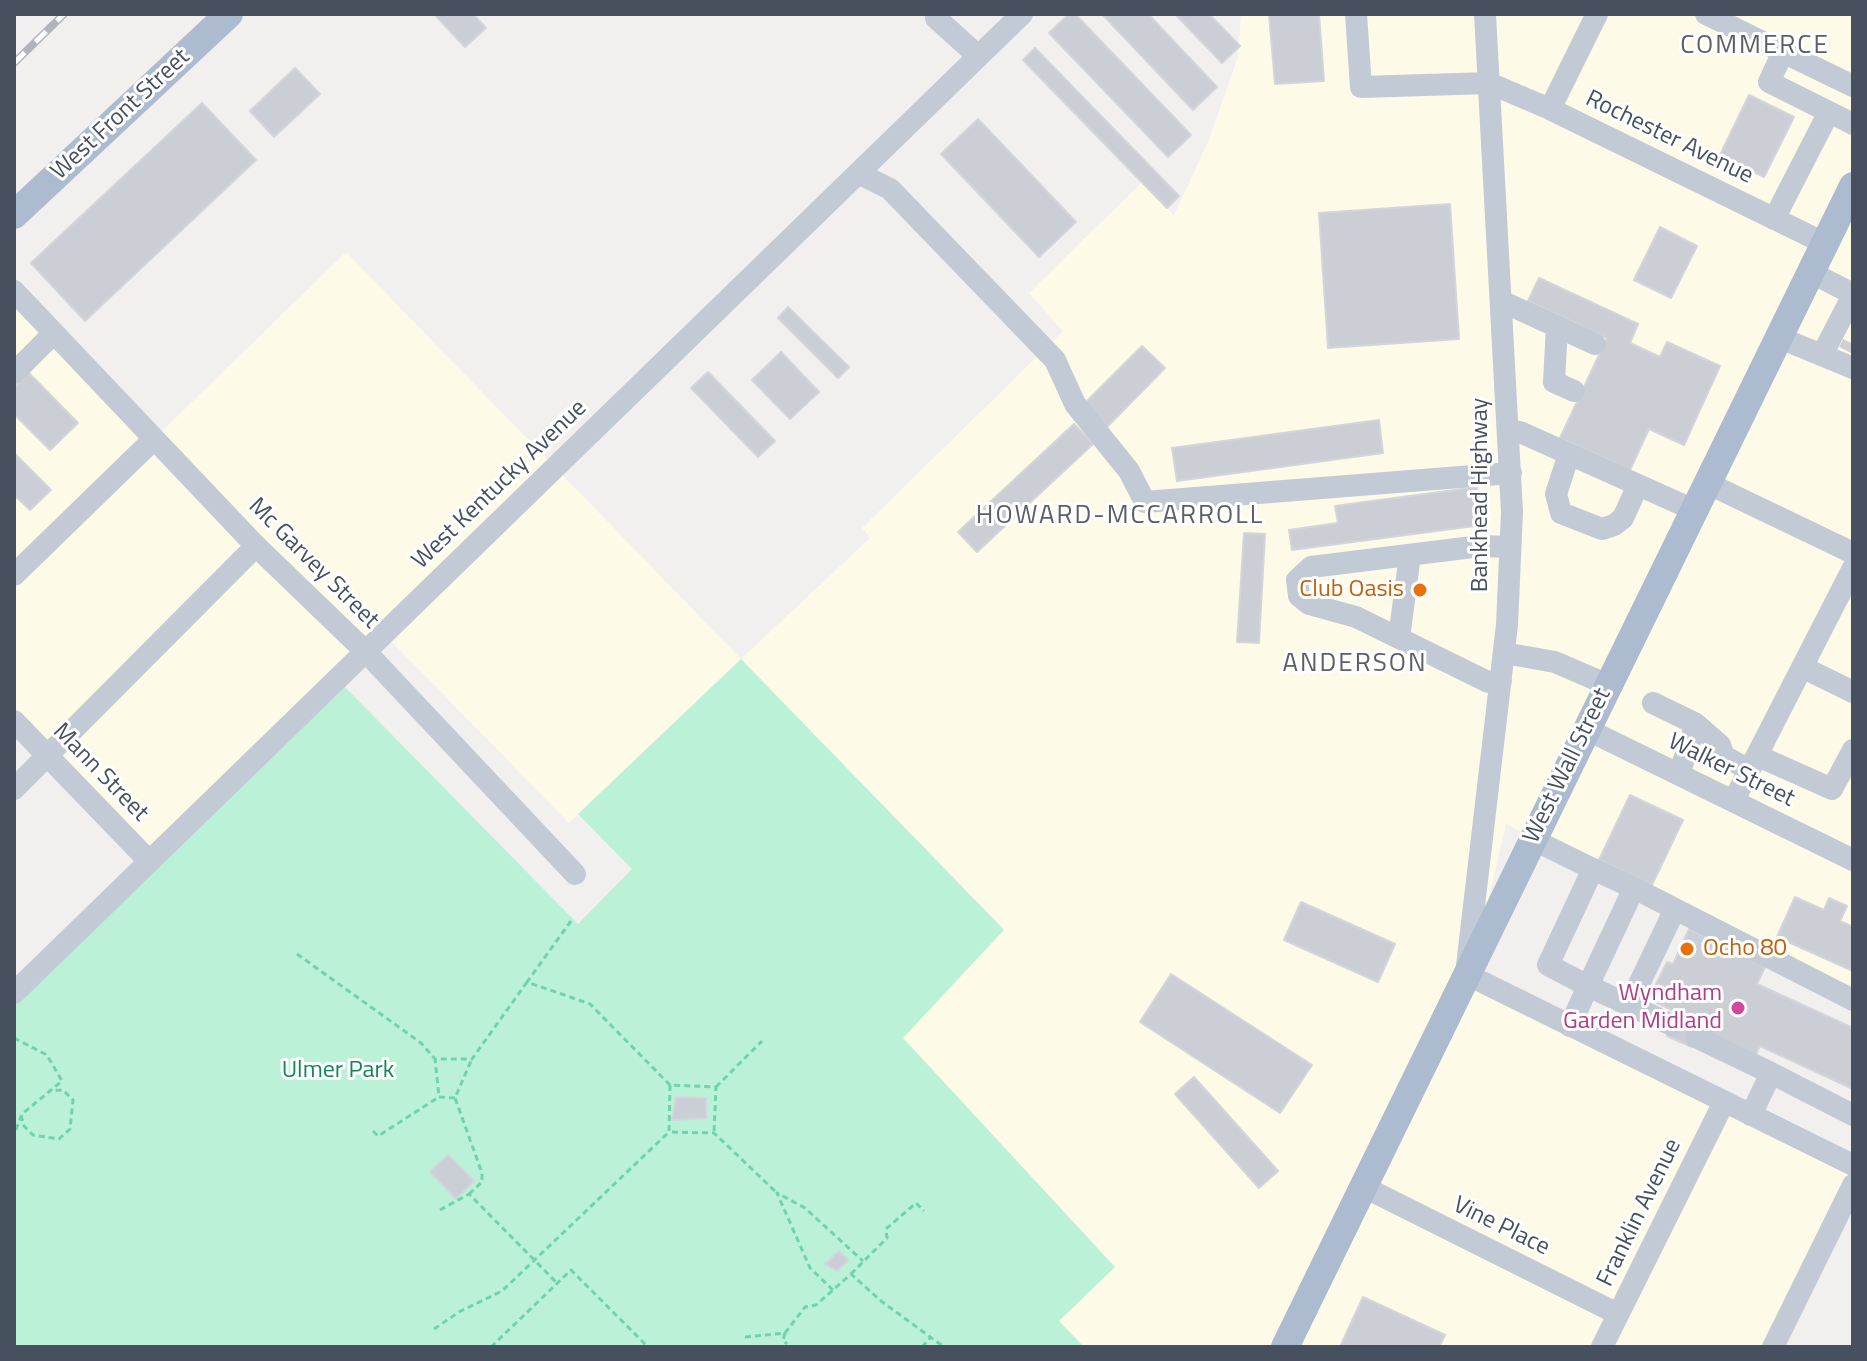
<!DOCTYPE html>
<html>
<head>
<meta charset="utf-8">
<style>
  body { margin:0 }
  #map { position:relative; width:1867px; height:1361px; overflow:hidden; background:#f2f0ef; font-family:"Titillium Web",sans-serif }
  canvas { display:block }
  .frame { position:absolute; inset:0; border:16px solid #46505e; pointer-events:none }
</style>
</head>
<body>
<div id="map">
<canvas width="1867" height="1361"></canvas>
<div class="frame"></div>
</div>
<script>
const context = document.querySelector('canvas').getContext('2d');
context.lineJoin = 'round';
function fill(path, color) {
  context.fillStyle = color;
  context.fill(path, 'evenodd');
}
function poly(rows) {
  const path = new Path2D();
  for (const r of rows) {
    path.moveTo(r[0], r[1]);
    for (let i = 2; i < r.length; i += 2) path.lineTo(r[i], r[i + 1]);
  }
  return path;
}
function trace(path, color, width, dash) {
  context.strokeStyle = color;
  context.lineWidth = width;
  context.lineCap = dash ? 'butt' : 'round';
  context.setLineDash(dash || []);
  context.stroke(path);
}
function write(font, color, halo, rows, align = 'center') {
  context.font = font + ' "Titillium Web",sans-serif';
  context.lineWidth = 6;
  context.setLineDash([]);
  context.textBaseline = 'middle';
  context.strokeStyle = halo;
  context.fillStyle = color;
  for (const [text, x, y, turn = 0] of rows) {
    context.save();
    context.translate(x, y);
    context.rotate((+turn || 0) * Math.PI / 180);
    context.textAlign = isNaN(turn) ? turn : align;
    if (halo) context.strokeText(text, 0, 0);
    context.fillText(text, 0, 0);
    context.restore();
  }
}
fill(poly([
  [1241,14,1853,14,1853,994,1506,824,1478,944,1463,976,1853,1169,1768,1347,1084,1347,1058,1321,1115,1267,903,1038,1004,929,741,660,569,823,390,640,150,862,14,722,14,297,153,440,346,252,741,659,870,538,862,528,1063,331,1029,293,1141,183,1174,215,1208,142,1238,57]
]), '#fdfae8');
fill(poly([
  [741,659,1004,930,903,1038,1115,1267,1059,1321,1084,1347,14,1347,14,1002,342,684,578,924,632,869,578,814]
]), '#bbf2d7');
const building = poly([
  [434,14,473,14,486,28,465,47,434,14],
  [1069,14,1075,14,1191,135,1168,157,1049,33,1069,14],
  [1102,14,1148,14,1217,87,1193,110,1102,14],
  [1175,14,1209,14,1240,46,1222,63,1175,14],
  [1269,14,1319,14,1324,81,1275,84,1269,14],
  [1035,48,1179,196,1167,208,1023,60,1035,48],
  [295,68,320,94,274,137,250,111,295,68],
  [1749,95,1794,117,1764,177,1720,155,1749,95],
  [202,103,256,160,85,321,31,263,202,103],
  [978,119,1076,222,1039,257,941,154,978,119],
  [1450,204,1459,339,1328,348,1319,213,1450,204],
  [1660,227,1697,246,1671,298,1634,280,1660,227],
  [1539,278,1638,324,1630,343,1660,357,1667,342,1720,366,1684,445,1649,429,1630,470,1560,438,1607,338,1528,301,1539,278],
  [788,307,849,367,838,378,778,318,788,307],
  [1142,346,1165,368,1106,428,1083,405,1142,346],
  [781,352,819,392,790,419,752,380,781,352],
  [708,372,775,441,758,457,691,388,708,372],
  [29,373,78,423,50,450,14,414,14,388,29,373],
  [1379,420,1383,453,1177,481,1172,448,1379,420],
  [1074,424,1093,444,977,552,958,532,1074,424],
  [14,453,51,490,30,510,14,495,14,453],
  [1477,487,1482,525,1292,550,1289,530,1338,523,1335,506,1477,487],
  [1244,533,1265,534,1259,643,1237,642,1244,533],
  [1630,795,1683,820,1652,885,1599,860,1630,795],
  [1795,897,1824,910,1829,898,1847,906,1840,921,1853,927,1853,971,1777,937,1795,897],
  [1301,902,1395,944,1378,982,1284,940,1301,902],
  [1689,929,1766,965,1757,984,1853,1028,1853,1089,1760,1046,1756,1054,1700,1029,1692,1047,1667,1036,1678,1013,1655,1002,1663,987,1656,984,1667,962,1673,964,1689,929],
  [1171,974,1312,1065,1280,1113,1140,1022,1171,974],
  [1194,1077,1278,1171,1259,1188,1175,1094,1194,1077],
  [676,1097,706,1098,706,1118,672,1120,676,1097],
  [448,1155,474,1181,456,1199,430,1172,448,1155],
  [839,1251,848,1260,837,1271,825,1264,839,1251],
  [1363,1297,1445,1335,1439,1347,1340,1347,1363,1297]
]);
fill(building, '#cbced5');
trace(building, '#d3d5db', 2);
trace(poly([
  [1849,352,1853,344]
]), '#d0d0d2', 22, [22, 11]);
trace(poly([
  [571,921,527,982,590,1004,670,1085,716,1087,714,1133],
  [297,954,421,1043,435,1059],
  [14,1038,47,1055,62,1081,22,1114,14,1135],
  [670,1085,669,1132,714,1133,777,1193],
  [716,1087,762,1041],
  [455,1098,439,1097,435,1059,472,1059,527,982],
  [21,1115,24,1126,33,1135,59,1139,70,1129,73,1100,63,1090,51,1091],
  [373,1131,378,1136,439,1097],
  [469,1194,482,1182,482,1173,455,1098,471,1061],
  [440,1210,469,1194,557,1283],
  [851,1274,887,1238,886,1229,916,1203,924,1211],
  [833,1290,810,1268,777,1193,805,1208,863,1261],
  [434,1329,459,1312,502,1291,669,1132],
  [785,1333,783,1340,787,1344],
  [745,1337,785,1333,805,1307,816,1305,851,1274,881,1301,944,1347],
  [491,1347,571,1270,648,1347],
  [922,1347,931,1337]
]), '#71d3ae', 3, [6, 4]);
trace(poly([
  [940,14,936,18,978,56],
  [1356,14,1361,87,1489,83,1550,109,1824,243],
  [1485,14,1512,512,1507,625,1466,974,1853,1165],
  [1706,14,1783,52],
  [1550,109,1597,14],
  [1829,112,1769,82,1783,52,1853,86],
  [858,173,890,189,1055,360,1075,404,1129,471,1145,502,1511,473],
  [1774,219,1829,112,1853,124],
  [1810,272,1853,294],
  [14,291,256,546,366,652,575,874],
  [1501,301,1595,344],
  [1557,326,1554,382,1574,391],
  [1778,337,1853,368],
  [1822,355,1853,295],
  [14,373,54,333],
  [1509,432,1520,432,1694,510],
  [1569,454,1556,494,1561,513,1602,529,1614,525,1623,518,1638,485],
  [1707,483,1853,553],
  [14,575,154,439],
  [1399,638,1410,555],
  [1504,653,1555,662,1608,685],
  [1804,668,1853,692],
  [1501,681,1488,682,1356,617,1309,604,1299,596,1297,580,1311,567,1481,546,1510,547],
  [1653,703,1696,724,1679,774],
  [14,721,149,861],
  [1696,724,1720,745,1724,756,1749,770],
  [1586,729,1853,860],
  [1758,756,1832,789,1853,750],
  [14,789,256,546],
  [1734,800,1853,568],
  [1532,839,1593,869,1634,888,1588,986,1548,965,1593,869],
  [1675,909,1853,1000],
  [14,993,1022,14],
  [1629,1005,1675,909,1634,888],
  [1570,1026,1588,986,1672,1025],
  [1696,1037,1771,1073,1751,1115],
  [1771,1073,1853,1115],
  [1362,1186,1618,1314],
  [1602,1347,1724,1102],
  [1773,1347,1853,1185]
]), '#c2cad5', 22);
trace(poly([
  [14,215,229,14],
  [1285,1347,1853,186]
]), '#adbbd0', 28);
const rail = poly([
  [14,63,64,14]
]);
trace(rail, '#b1b4ba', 8);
trace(rail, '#fff', 5, [15]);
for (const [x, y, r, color] of [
  [1420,590,8,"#e8710a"],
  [1687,949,8,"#e8710a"],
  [1738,1008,8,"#d1479c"]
]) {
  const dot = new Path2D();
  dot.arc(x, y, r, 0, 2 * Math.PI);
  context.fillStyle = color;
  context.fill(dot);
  trace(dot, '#fff', 3);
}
write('24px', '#46505e', '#fff', [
  ["West Front Street",121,115,-43],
  ["Rochester Avenue",1669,138,26],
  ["West Kentucky Avenue",500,485,-44],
  ["Bankhead Highway",1481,495,-90],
  ["Mc Garvey Street",313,564,45],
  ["West Wall Street",1568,766,-64],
  ["Walker Street",1731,771,26],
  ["Mann Street",100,773,46],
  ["Franklin Avenue",1640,1213,-64],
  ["Vine Place",1501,1227,26]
]);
write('24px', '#c56008', '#fff', [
  ["Club Oasis",1404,590],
  ["Ocho 80",1703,949,"left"]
], 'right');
write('24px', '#b23c85', '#fff', [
  ["Wyndham",1722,994],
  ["Garden Midland",1722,1022]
], 'right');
write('24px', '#118659', '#fff', [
  ["Ulmer Park",338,1071]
]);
context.letterSpacing = '2px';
write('26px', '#5c5f65', '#fff', [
  ["COMMERCE",1755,47],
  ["HOWARD-MCCARROLL",1120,517],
  ["ANDERSON",1355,665]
]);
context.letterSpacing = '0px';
</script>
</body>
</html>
